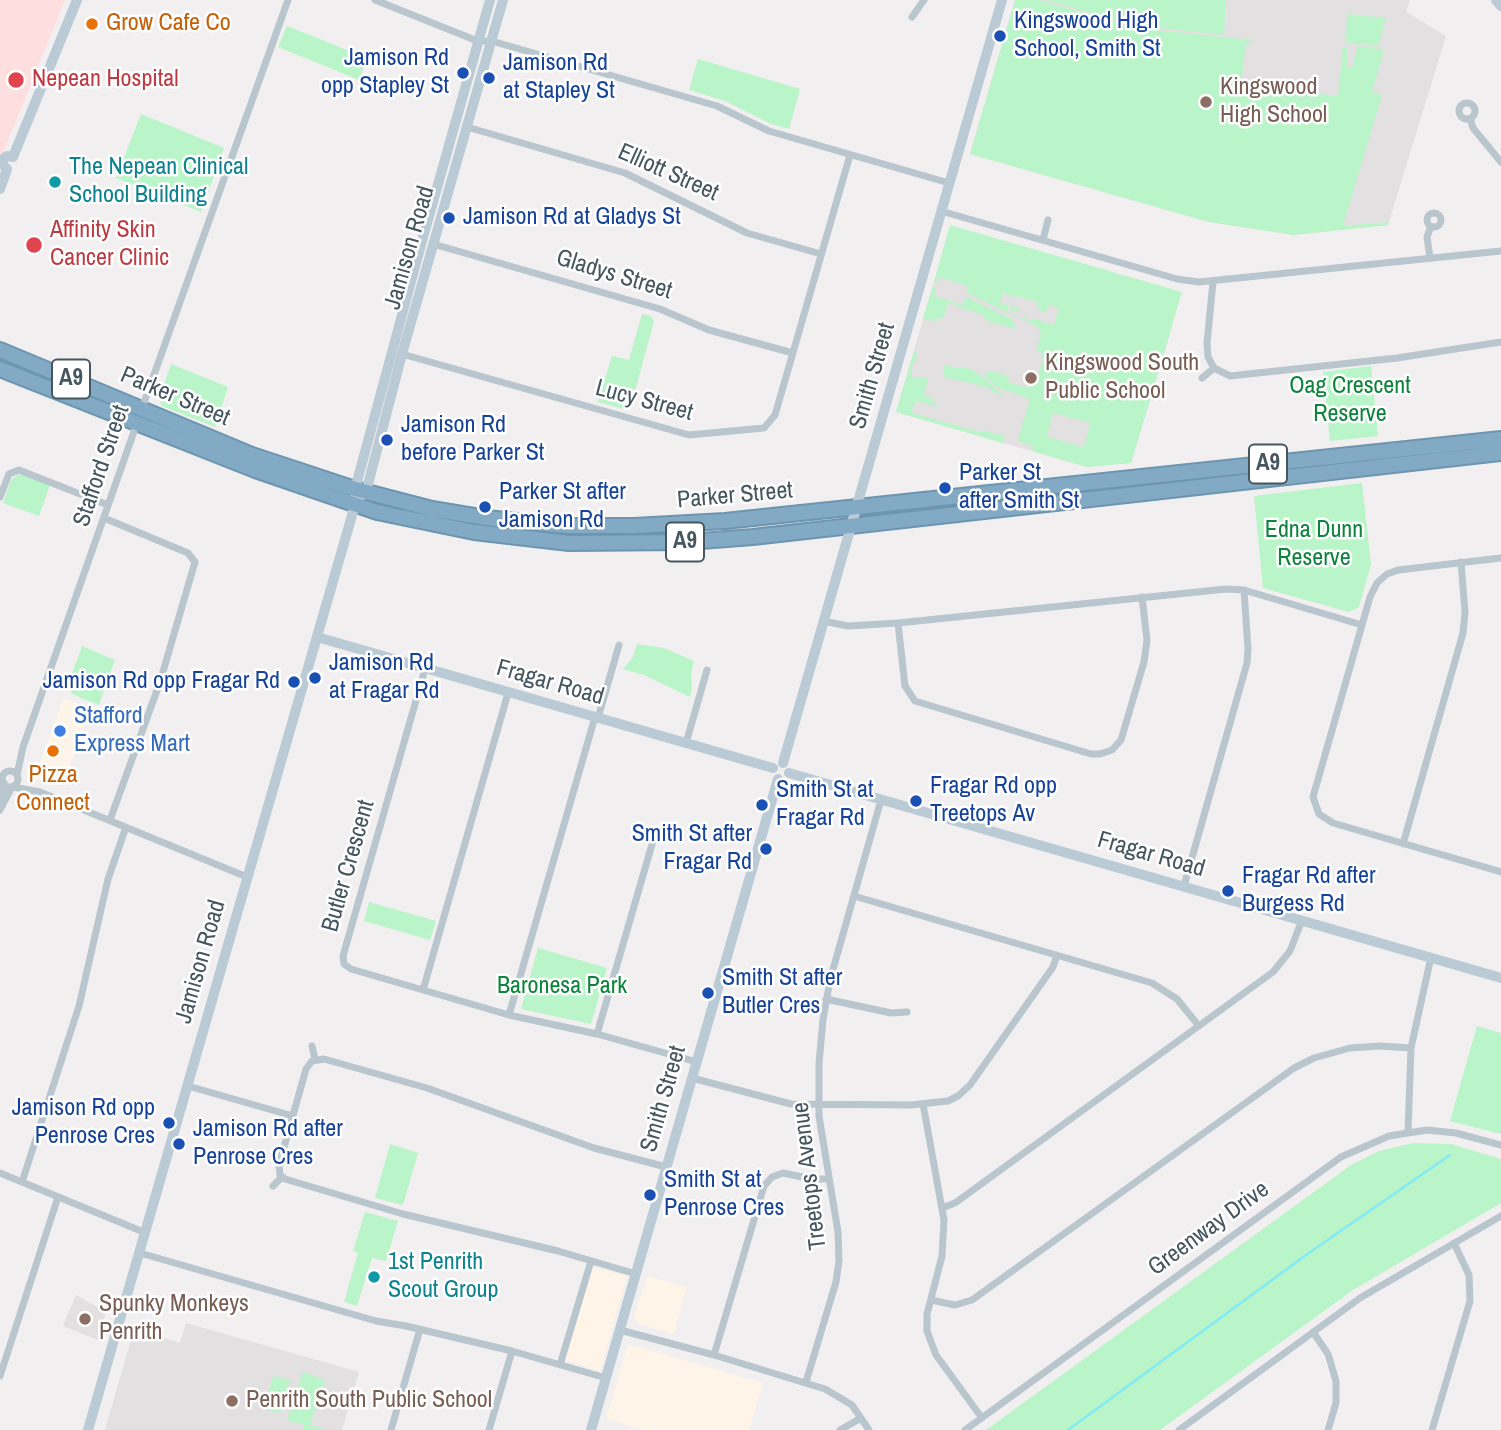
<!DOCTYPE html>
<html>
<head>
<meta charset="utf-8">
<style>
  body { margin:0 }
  canvas { display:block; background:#f2eff0 }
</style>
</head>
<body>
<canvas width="1501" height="1430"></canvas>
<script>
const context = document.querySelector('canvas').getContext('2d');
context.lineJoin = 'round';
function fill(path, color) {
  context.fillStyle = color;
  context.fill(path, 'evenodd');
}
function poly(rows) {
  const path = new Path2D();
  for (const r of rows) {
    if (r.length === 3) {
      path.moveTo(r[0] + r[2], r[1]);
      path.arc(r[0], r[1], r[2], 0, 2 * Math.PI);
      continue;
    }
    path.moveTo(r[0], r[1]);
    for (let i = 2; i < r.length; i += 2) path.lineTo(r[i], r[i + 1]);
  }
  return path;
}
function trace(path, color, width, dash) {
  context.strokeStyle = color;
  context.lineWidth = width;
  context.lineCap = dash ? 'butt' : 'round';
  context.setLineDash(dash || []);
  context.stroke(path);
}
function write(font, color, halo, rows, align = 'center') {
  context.font = font + ' "Archivo Narrow",sans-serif';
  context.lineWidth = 5;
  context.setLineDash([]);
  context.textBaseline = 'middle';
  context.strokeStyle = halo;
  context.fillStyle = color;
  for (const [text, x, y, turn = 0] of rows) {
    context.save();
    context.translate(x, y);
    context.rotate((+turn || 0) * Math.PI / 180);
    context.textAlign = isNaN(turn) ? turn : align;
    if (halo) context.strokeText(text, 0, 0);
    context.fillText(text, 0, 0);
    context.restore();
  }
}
fill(poly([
  [63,698,84,706,88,715,64,782,55,786,35,778],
  [592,1267,627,1276,600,1371,565,1360],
  [647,1276,687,1287,674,1334,639,1324,634,1317],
  [631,1345,763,1383,749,1430,643,1430,606,1419,627,1347]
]), '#fef5e8');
fill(poly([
  [1015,0,1410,0,1406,12,1446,36,1388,225,1294,235,1209,222,970,154],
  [938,268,1170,334,1131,463,1087,467,896,412],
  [76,1295,106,1312,98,1340,63,1326],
  [186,1323,359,1372,342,1430,105,1430,134,1329,180,1343]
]), '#e3e0e2');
fill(poly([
  [0,0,65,0,0,160]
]), '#fededf');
fill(poly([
  [1015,0,1038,0,1138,28,1250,40,1249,44,1246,44,1241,85,1338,96,1343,46,1347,47,1348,68,1352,68,1358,46,1384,50,1372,92,1382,95,1343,226,1388,222,1388,225,1294,235,1209,222,970,154],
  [1046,0,1226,0,1224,35,1133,25],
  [1348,14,1386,18,1378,46,1345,42],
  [287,26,367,58,359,80,278,47],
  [698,59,800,89,789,129,771,124,725,101,689,90],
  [141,114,224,148,201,212,116,178],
  [950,225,1182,292,1131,463,1087,467,1032,451,1033,446,1020,442,1018,439,1030,399,996,387,984,374,991,371,1009,376,1008,382,1029,388,1031,383,1035,384,1043,359,1041,353,1036,349,1041,335,1038,327,1017,316,1032,320,1036,319,1054,325,1059,308,1049,305,1046,312,1041,313,1041,309,1038,308,1036,313,1038,302,1014,296,1011,306,1019,308,1018,312,1009,309,1013,296,1002,293,1000,303,1008,305,1007,310,1015,316,967,293,968,286,939,277,937,283,934,282],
  [1053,413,1090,423,1084,447,1047,437],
  [933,286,936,288,934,296,962,305,966,297,1012,319,1016,329,988,321,984,318,984,315,964,309,961,312,962,307,948,303,943,319,937,317,935,322,923,318],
  [642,314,651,316,654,321,631,406,624,409,598,402,612,356,629,360],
  [914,351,918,355,912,366,912,377,931,379,928,380,924,395,933,399,932,402,937,403,936,406,915,401,912,413,980,432,981,430,1005,436,1003,443,896,412],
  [171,364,228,387,215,427,162,406,159,399],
  [944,365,956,368,967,367,982,376,1004,396,992,392,990,388,944,377],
  [1371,366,1378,436,1330,441,1323,372],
  [17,475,24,475,50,485,39,516,3,503,11,480],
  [1362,483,1371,564,1359,607,1349,612,1263,588,1254,496],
  [637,644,664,648,694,661,691,674,692,688,690,697,644,675,623,669,633,657],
  [82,646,115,660,99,705,72,694,68,685],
  [369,902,436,921,430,940,364,921],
  [538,948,607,968,591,1024,521,1009],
  [1477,1026,1501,1033,1501,1134,1450,1121],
  [1413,1143,1451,1144,1501,1159,1501,1203,1353,1290,1160,1430,986,1430,1351,1165,1379,1151],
  [390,1144,418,1153,403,1205,375,1198],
  [365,1212,398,1221,386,1261,372,1258,357,1306,344,1302,358,1253,353,1251],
  [303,1372,325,1380,310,1425,327,1430,303,1430,304,1425,287,1420],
  [273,1376,290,1380,280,1413,264,1409]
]), '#baf4c9');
trace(poly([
  [1068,1430,1306,1255,1450,1155]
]), '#82ebf6', 2.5);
const highway = poly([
  [0,350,252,455,355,489,432,509,486,518,567,526,634,526,725,521,1501,439],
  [0,369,255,470,377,512,474,532,569,543,688,542,753,537,1501,453]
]);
trace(highway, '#6d95b0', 18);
trace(poly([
  [375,0,475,40,495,42,717,106,769,131,949,183],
  [912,17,924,0],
  [1467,111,8],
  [1470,118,1473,128,1501,162],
  [467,127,625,173,747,233,821,254],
  [941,211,1177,279,1199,282,1501,251],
  [1434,220,7],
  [1043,240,1048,220],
  [433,244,660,309,709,330,793,353],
  [1430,258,1427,237,1431,226],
  [1213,282,1207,343,1208,357,1214,368,1230,376,1397,358,1501,342],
  [402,354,689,435,764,428,775,415,850,155],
  [1202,378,1214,368],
  [141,411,288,0],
  [0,497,9,474,19,470,108,505],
  [104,518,188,553,195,562,160,682,110,820],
  [1501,558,1398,570,1387,574,1377,583,1370,597,1313,797,1319,814,1333,823,1501,872],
  [823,621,848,626,898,623,1226,589,1244,590,1362,625],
  [898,623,905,686,915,701,1091,754,1100,754,1112,750,1121,740,1144,662,1147,640,1142,597],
  [425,669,343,956,344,964,351,969,509,1015,597,1034,697,1062],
  [598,718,619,645],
  [686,743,707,670],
  [10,779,8],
  [17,775,23,747,137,423],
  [13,787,40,792,247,877],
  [0,801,4,783],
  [0,810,12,787],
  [1403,844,1463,633,1465,612,1461,562],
  [1184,886,1247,663,1248,649,1244,590],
  [854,896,1152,983,1177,999,1199,1026],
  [423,990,508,693],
  [826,999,891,1013,907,1012],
  [509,1015,595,717],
  [597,1034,655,834],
  [312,1046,315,1059],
  [692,1078,791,1104,910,1105,948,1101,958,1096,970,1085,1053,967,1057,955],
  [188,1086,293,1116],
  [923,1104,944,1220,942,1256,927,1314,927,1331,936,1355,982,1418],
  [1408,1132,1411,1048,1431,957],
  [0,1173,146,1233],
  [22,1182,79,1006,108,879,126,827],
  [273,1186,282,1177],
  [942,1208,955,1203,1273,972,1290,951,1302,920],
  [140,1253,376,1321,406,1326,512,1351,606,1378],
  [636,1274,558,1251,403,1214,285,1179,280,1175,279,1165,306,1069,312,1061,324,1059,427,1088,594,1148,666,1167],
  [931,1300,955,1305,972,1300,1294,1068,1314,1058,1350,1048,1380,1046,1411,1048],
  [620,1330,714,1355,825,1389,852,1405,869,1430],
  [1313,1332,1328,1354,1336,1381,1336,1403,1328,1430],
  [714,1355,764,1186,772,1177,783,1173,812,1179,828,1179],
  [560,1365,591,1261],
  [0,1376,58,1197],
  [806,1382,836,1282,839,1261,838,1232,819,1116,819,1063,823,1020,830,980,881,800],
  [391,1430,420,1329],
  [489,1430,512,1351],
  [840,1430,861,1418],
  [965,1430,1341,1157,1389,1136,1427,1130,1456,1133,1501,1145],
  [1179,1430,1360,1298,1501,1216],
  [1432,1430,1470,1301,1469,1275,1454,1243]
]), '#b9c6ce', 7);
trace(poly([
  [1496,0,1501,6],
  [13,157,77,0],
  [7,169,3,165,3,159,7,156,13,157],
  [0,189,7,169],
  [363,495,366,492,402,354,503,0],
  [317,637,773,768],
  [783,763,1002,0],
  [789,773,1501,978],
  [88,1430,355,505,355,489,422,241,490,0],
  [591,1430,778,779]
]), '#bbcbd6', 10);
trace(highway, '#82aac4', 14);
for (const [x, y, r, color] of [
  [92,24,7,"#e8710a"],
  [1000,36,7,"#1a4fb4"],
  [463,73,7,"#1a4fb4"],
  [489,78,7,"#1a4fb4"],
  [16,80,9,"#e0444e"],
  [1206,102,7,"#8d6e63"],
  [55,182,7,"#0f9aa8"],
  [449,218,7,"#1a4fb4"],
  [34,245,9,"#e0444e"],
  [1031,378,7,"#8d6e63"],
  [387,440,7,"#1a4fb4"],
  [945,488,7,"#1a4fb4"],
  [485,507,7,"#1a4fb4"],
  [315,678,7,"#1a4fb4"],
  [294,682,7,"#1a4fb4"],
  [60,731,7,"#3f7fe0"],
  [53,751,7,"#e8710a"],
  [916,801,7,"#1a4fb4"],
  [762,805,7,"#1a4fb4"],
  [766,849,7,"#1a4fb4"],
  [1228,891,7,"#1a4fb4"],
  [708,993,7,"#1a4fb4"],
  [169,1123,7,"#1a4fb4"],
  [179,1144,7,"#1a4fb4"],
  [650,1195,7,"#1a4fb4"],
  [374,1277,7,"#0f9aa8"],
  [85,1319,7,"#8d6e63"],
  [232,1401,7,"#8d6e63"]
]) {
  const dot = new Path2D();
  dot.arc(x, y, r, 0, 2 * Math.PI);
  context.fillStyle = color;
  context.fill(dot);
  trace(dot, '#fff', 2.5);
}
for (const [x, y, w] of [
  [71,379,38],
  [1268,464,38],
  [685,542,38]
]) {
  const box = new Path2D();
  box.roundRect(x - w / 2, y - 19.5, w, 39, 5);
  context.fillStyle = '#fff';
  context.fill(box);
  trace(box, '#45565f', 2);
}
write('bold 23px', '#45565f', null, [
  ["A9",71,379],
  ["A9",1268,464],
  ["A9",685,542]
]);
write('24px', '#164399', '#fff', [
  ["Kingswood High",1014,22],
  ["School, Smith St",1014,50],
  ["Jamison Rd",449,59,"right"],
  ["opp Stapley St",449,87,"right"],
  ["Jamison Rd",503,64],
  ["at Stapley St",503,92],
  ["Jamison Rd at Gladys St",463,218],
  ["Jamison Rd",401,426],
  ["before Parker St",401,454],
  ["Parker St",959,474],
  ["after Smith St",959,502],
  ["Parker St after",499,493],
  ["Jamison Rd",499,521],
  ["Jamison Rd",329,664],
  ["at Fragar Rd",329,692],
  ["Jamison Rd opp Fragar Rd",280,682,"right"],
  ["Fragar Rd opp",930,787],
  ["Treetops Av",930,815],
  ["Smith St at",776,791],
  ["Fragar Rd",776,819],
  ["Smith St after",752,835,"right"],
  ["Fragar Rd",752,863,"right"],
  ["Fragar Rd after",1242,877],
  ["Burgess Rd",1242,905],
  ["Smith St after",722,979],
  ["Butler Cres",722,1007],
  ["Jamison Rd opp",155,1109,"right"],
  ["Penrose Cres",155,1137,"right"],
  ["Jamison Rd after",193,1130],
  ["Penrose Cres",193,1158],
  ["Smith St at",664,1181],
  ["Penrose Cres",664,1209]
], 'left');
write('24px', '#c56008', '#fff', [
  ["Grow Cafe Co",106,24],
  ["Pizza",53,776,"center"],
  ["Connect",53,804,"center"]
], 'left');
write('24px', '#be3a42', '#fff', [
  ["Nepean Hospital",32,80],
  ["Affinity Skin",50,231],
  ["Cancer Clinic",50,259]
], 'left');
write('24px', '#785e54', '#fff', [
  ["Kingswood",1220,88],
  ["High School",1220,116],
  ["Kingswood South",1045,364],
  ["Public School",1045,392],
  ["Spunky Monkeys",99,1305],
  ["Penrith",99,1333],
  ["Penrith South Public School",246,1401]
], 'left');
write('24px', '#0d838f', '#fff', [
  ["The Nepean Clinical",69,168],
  ["School Building",69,196],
  ["1st Penrith",388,1263],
  ["Scout Group",388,1291]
], 'left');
write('24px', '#45565f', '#fff', [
  ["Elliott Street",668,173,24],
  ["Jamison Road",410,248,-74],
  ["Gladys Street",614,275,17],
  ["Smith Street",873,376,-74],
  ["Parker Street",175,397,23],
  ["Lucy Street",644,401,15],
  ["Stafford Street",102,466,-71],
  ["Parker Street",735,496,-5],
  ["Fragar Road",550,683,16],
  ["Fragar Road",1151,855,16],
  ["Butler Crescent",349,866,-74],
  ["Jamison Road",201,962,-74],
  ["Smith Street",664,1099,-74],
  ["Treetops Avenue",810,1176,-97],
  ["Greenway Drive",1209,1229,-36]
]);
write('24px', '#0d843b', '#fff', [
  ["Oag Crescent",1350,387],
  ["Reserve",1350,415],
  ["Edna Dunn",1314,531],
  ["Reserve",1314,559],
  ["Baronesa Park",562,987]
]);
write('24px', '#366cbe', '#fff', [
  ["Stafford",74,717],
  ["Express Mart",74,745]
], 'left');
</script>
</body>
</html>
